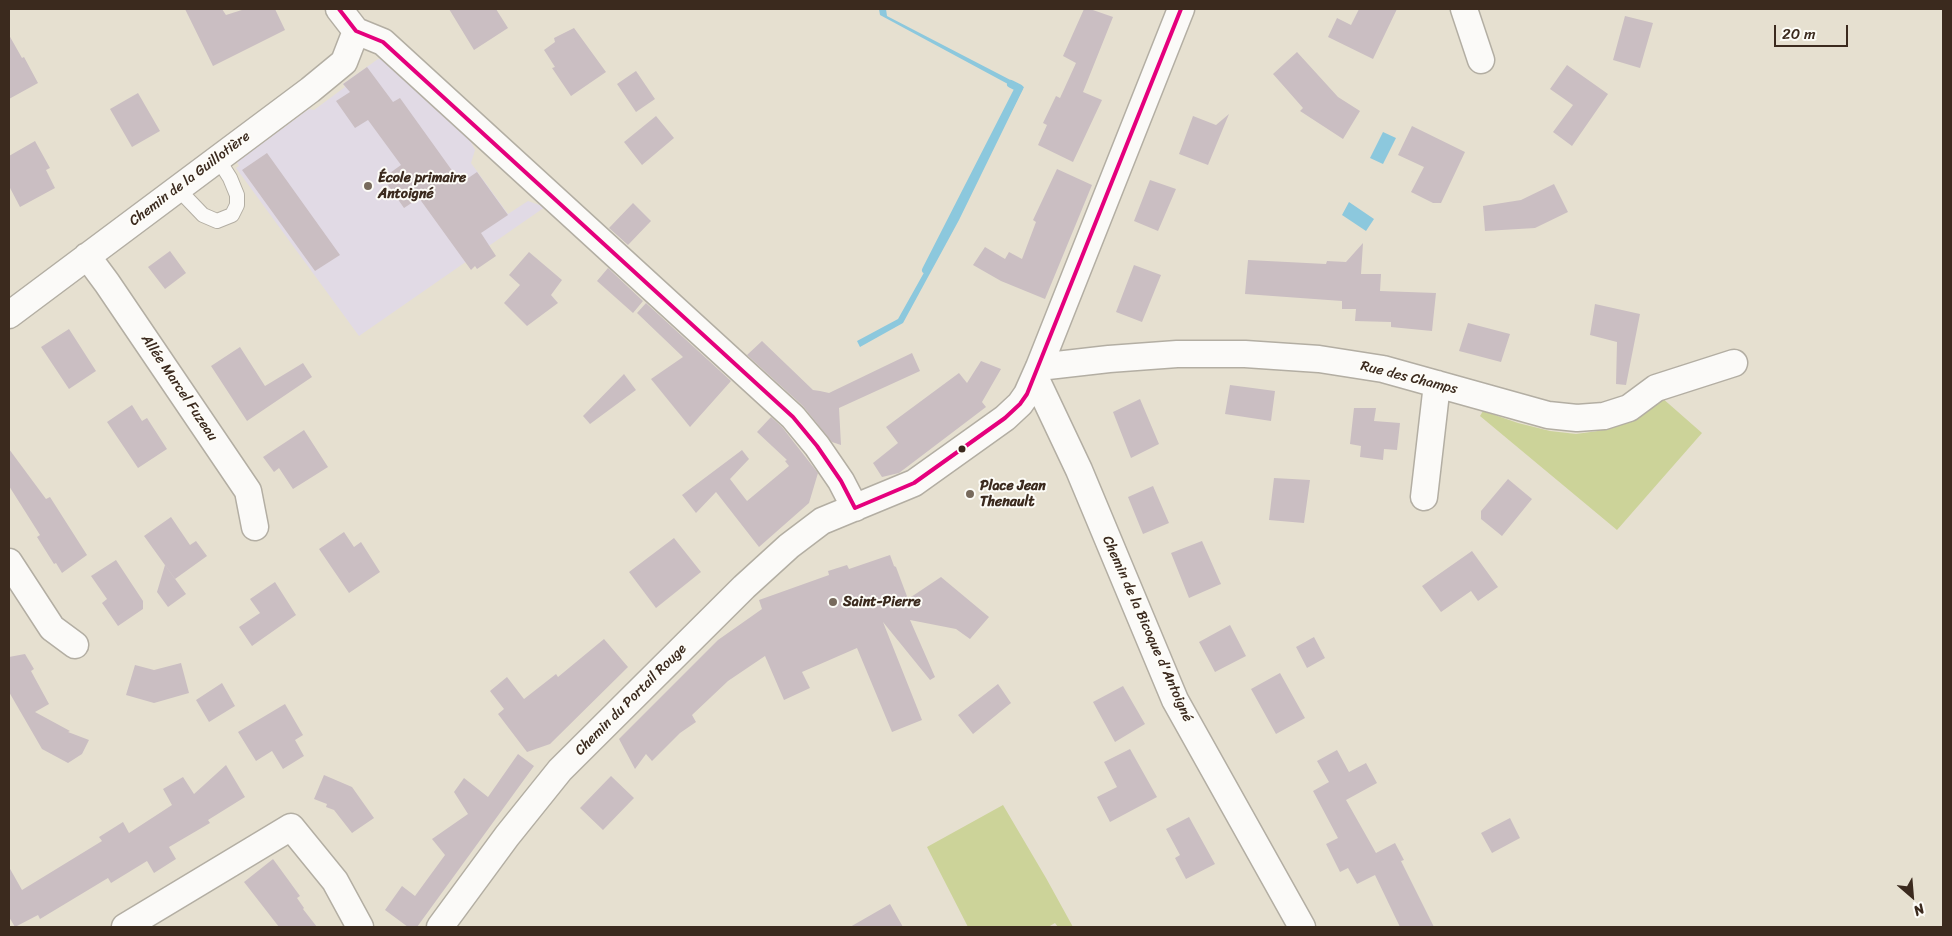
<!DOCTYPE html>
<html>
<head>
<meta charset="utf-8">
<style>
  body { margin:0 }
  #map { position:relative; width:1952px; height:936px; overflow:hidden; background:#e6e0d0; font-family:Sriracha,sans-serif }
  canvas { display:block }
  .frame { position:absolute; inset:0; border:10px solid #3b2a1e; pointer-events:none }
  .north { position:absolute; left:1887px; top:871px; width:50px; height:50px; -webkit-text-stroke:4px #fdfcf7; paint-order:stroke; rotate:153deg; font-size:14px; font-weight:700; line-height:20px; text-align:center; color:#3b2a1e }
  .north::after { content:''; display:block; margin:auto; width:18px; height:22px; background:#3b2a1e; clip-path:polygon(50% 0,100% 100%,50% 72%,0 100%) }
  .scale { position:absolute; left:1774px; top:25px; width:74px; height:22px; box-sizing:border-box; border:2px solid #3b2a1e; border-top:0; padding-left:6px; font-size:15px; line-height:18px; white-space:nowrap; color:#3b2a1e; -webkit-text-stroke:4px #fdfcf7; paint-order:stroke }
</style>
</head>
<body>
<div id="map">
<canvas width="1952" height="936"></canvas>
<div class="frame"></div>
<div class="north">N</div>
<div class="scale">20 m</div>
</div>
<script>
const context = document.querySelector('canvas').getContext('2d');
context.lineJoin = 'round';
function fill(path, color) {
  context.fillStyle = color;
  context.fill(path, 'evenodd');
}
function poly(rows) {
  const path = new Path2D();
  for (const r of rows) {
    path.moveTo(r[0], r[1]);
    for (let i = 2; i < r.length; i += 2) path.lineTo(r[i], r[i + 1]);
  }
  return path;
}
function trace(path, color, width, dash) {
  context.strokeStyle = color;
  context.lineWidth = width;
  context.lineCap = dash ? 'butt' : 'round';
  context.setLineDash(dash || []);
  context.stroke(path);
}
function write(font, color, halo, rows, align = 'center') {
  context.font = font + ' Sriracha,sans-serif';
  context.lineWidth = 4;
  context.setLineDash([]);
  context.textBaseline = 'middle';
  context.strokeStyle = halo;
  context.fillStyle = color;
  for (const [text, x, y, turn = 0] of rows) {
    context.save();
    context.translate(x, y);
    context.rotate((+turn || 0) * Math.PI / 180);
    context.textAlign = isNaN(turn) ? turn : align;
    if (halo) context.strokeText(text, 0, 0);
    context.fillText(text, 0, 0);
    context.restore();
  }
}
fill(poly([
  [378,59,384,60,469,138,475,150,471,163,508,214,528,201,545,207,359,336,236,168,239,166,237,162,309,109,314,110,345,87,343,84]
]), '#e1dae5');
fill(poly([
  [1661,397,1702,433,1617,530,1480,416,1483,411,1518,423,1550,431,1576,434,1598,431,1622,423],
  [1003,805,1046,878,1073,927,1058,927,1055,923,1048,927,968,927,927,847]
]), '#ccd399');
fill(poly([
  [879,9,886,9,887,16,1024,87,959,220,903,323,860,347,857,341,898,319,940,244,1019,90,880,15],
  [1383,132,1396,138,1383,164,1370,158],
  [1349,202,1374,219,1366,231,1342,215]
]), '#8cc8dd');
trace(poly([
  [926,270,1019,88,1011,84]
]), '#8cc8dd', 8);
fill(poly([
  [185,9,222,9,226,15,245,9,275,9,285,30,213,66],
  [449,9,496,9,508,28,474,50],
  [1084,9,1090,9,1113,17,1083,92,1102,100,1073,162,1038,145,1047,125,1043,123,1056,96,1060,98,1076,63,1063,56],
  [1359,9,1397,9,1373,59,1328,37,1337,18,1351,25],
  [1625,16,1653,23,1640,68,1613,60],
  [574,28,606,72,571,96,552,68,555,67,544,50,555,42,554,38],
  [9,35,22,58,24,57,38,83,9,99],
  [1297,52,1338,97,1360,111,1343,139,1300,111,1303,108,1273,74],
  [1567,65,1608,94,1572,146,1553,132,1573,105,1550,89],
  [367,67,393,102,400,98,461,183,477,172,508,215,481,233,496,256,477,269,475,266,471,270,419,198,404,208,383,178,401,165,368,120,355,128,336,101,350,92,343,84],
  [636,71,655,99,636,112,617,84],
  [138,93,160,131,132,147,110,109],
  [1229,114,1208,165,1179,154,1193,116,1216,125],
  [656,116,674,138,642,165,624,142],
  [1412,126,1465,152,1441,203,1433,203,1411,192,1424,167,1398,155],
  [35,141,50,168,46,170,55,188,20,207,9,186,9,156],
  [267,153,340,255,315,271,242,170],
  [1057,169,1092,185,1045,299,1001,281,973,265,985,247,1005,259,1009,252,1022,259,1036,222,1033,220],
  [1150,180,1176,189,1158,231,1134,221],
  [1554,184,1568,212,1535,228,1485,231,1483,206,1521,200],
  [633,203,651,221,628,245,609,228],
  [1363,243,1361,274,1381,274,1380,291,1436,293,1432,331,1391,327,1391,322,1355,321,1356,309,1342,309,1342,301,1245,294,1248,260,1326,264,1327,261,1346,262],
  [170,251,186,273,165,289,148,267],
  [529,252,562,280,551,295,558,303,527,326,504,303,520,285,509,275],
  [1134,265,1161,275,1142,322,1116,312],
  [608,268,643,301,633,313,597,281],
  [646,303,731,381,690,427,651,379,683,357,637,313],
  [1595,304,1640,314,1626,385,1616,384,1617,342,1590,335],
  [1468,323,1510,334,1501,362,1459,351],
  [69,329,96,371,69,389,41,347],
  [762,341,813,390,820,391,829,393,912,353,920,371,839,408,841,445,832,442,803,406,747,355],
  [240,347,265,386,303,363,312,377,247,421,211,366],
  [981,361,1001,369,982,402,986,407,899,473,882,477,873,463,898,443,886,427,959,373,967,383],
  [624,374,636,390,590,424,583,416],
  [1230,385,1275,391,1271,421,1225,414],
  [1140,399,1159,444,1131,458,1113,412],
  [132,405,142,421,147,418,167,449,138,468,107,422],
  [1354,408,1376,408,1374,421,1400,423,1397,450,1384,449,1383,460,1360,457,1361,446,1350,444],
  [771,417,782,427,818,473,809,503,759,547,716,492,696,513,682,495,742,450,749,459,730,479,747,501,789,466,785,461,787,460,757,432],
  [304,430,328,467,293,489,279,468,274,472,263,457],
  [9,449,46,499,50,497,87,555,62,573,56,563,54,564,37,537,40,535,9,486],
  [1274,478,1310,480,1304,523,1269,520],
  [1508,479,1532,499,1502,536,1481,519,1481,511],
  [1153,486,1169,523,1143,534,1128,497],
  [171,517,190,545,196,541,207,556,175,579,144,536],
  [344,532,354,547,361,542,380,572,349,593,319,549],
  [674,538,701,572,656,608,629,572],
  [1202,541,1221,584,1189,598,1171,553],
  [1472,551,1498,587,1478,601,1471,591,1441,612,1422,586],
  [890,555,894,566,896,567,908,599,941,577,989,617,970,639,956,629,910,620,935,677,930,680,883,622,922,720,892,732,857,648,802,672,810,688,784,700,765,656,728,681,692,715,696,722,680,733,652,761,646,754,635,769,619,739,718,640,762,609,759,600,829,575,828,571,847,565,849,569],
  [116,560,143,601,143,609,118,626,102,603,107,599,91,576],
  [165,565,186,594,168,607,157,592],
  [275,582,296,615,252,646,239,627,260,613,250,599],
  [1230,625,1246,656,1215,672,1199,642],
  [1314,637,1325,658,1307,668,1296,647],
  [604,639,628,667,550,744,527,752,498,714,504,709,490,691,507,677,524,699,556,674,558,677],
  [25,654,34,669,31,671,49,704,35,712,70,731,68,732,89,740,82,754,68,763,42,749,9,692,9,657],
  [181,663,189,693,154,703,126,695,135,665,154,670],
  [1280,673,1305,718,1276,734,1251,689],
  [222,683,235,706,209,722,196,700],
  [998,684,1011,703,973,734,958,715],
  [1123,686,1145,724,1115,742,1093,702],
  [285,704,303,735,295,740,304,756,283,769,272,751,256,761,238,732],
  [1130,749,1157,797,1110,822,1097,797,1117,787,1104,762],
  [1337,750,1349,772,1366,763,1377,783,1346,800,1376,853,1395,843,1404,860,1401,861,1434,927,1400,927,1375,875,1357,884,1348,868,1340,872,1326,844,1338,838,1313,791,1329,782,1317,761],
  [518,754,534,766,417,927,408,927,385,910,402,886,415,896,445,855,432,839,468,814,454,792,464,778,488,797],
  [226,765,245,797,208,820,210,823,169,847,176,859,154,873,147,861,111,883,108,878,40,919,38,915,15,927,9,917,9,867,22,890,102,841,99,837,123,822,129,833,172,805,163,789,183,777,194,794],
  [324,775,352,787,374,818,352,833,334,810,326,807,327,804,314,799],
  [611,776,634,798,603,830,580,808],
  [1189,817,1215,864,1186,879,1175,858,1180,855,1166,829],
  [1510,818,1520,838,1492,853,1481,833],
  [273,859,300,896,297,898,304,908,303,909,317,927,279,927,244,882],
  [890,904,903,927,850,927]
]), '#cabec2');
const lane = poly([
  [178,189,203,215,217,221,232,215,237,205,237,195,230,178,218,159]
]);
const street = poly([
  [339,9,356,31,383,42,793,417,817,446,841,481,855,508],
  [1464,9,1481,60],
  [87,256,107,283,248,491,255,527],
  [9,315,310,90,344,62,356,31],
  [1039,367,1109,359,1177,354,1245,354,1319,359,1383,369,1548,415,1577,418,1604,416,1629,408,1656,388,1734,363],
  [1035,377,1079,470,1175,700,1302,927],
  [1424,497,1437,384],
  [9,562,52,628,75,645],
  [125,927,291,827,335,881,360,927],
  [440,927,507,836,560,770,744,587,789,546,822,521,914,483,1005,418,1020,404,1027,394,1039,367,1181,9]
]);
trace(lane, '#b3aea3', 16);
trace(street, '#b3aea3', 29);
trace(lane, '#fbfaf8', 14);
trace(street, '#fbfaf8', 26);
trace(poly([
  [339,9,356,31,383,42,793,417,817,446,841,481,855,508,914,483,1005,418,1020,404,1027,394,1181,9]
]), '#e5007d', 4);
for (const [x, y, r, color] of [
  [368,186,5,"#776a5c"],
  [962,449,4.5,"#3b2a1e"],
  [970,494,5,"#776a5c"],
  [833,602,5,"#776a5c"]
]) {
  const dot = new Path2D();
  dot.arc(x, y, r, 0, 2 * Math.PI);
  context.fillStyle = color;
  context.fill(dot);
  trace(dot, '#fdfcf7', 2);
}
write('bold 14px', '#3b2a1e', '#fdfcf7', [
  ["École primaire",378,178],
  ["Antoigné",378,194],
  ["Place Jean",980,486],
  ["Thenault",980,502],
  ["Saint-Pierre",843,602]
], 'left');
write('14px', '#3b2a1e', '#fdfcf7', [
  ["Chemin de la Guillotière",190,179,-37],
  ["Rue des Champs",1409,378,14],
  ["Allée Marcel Fuzeau",179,388,56],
  ["Chemin de la Bicoque d'Antoigné",1147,629,66],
  ["Chemin du Portail Rouge",631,700,-45]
]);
</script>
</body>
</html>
